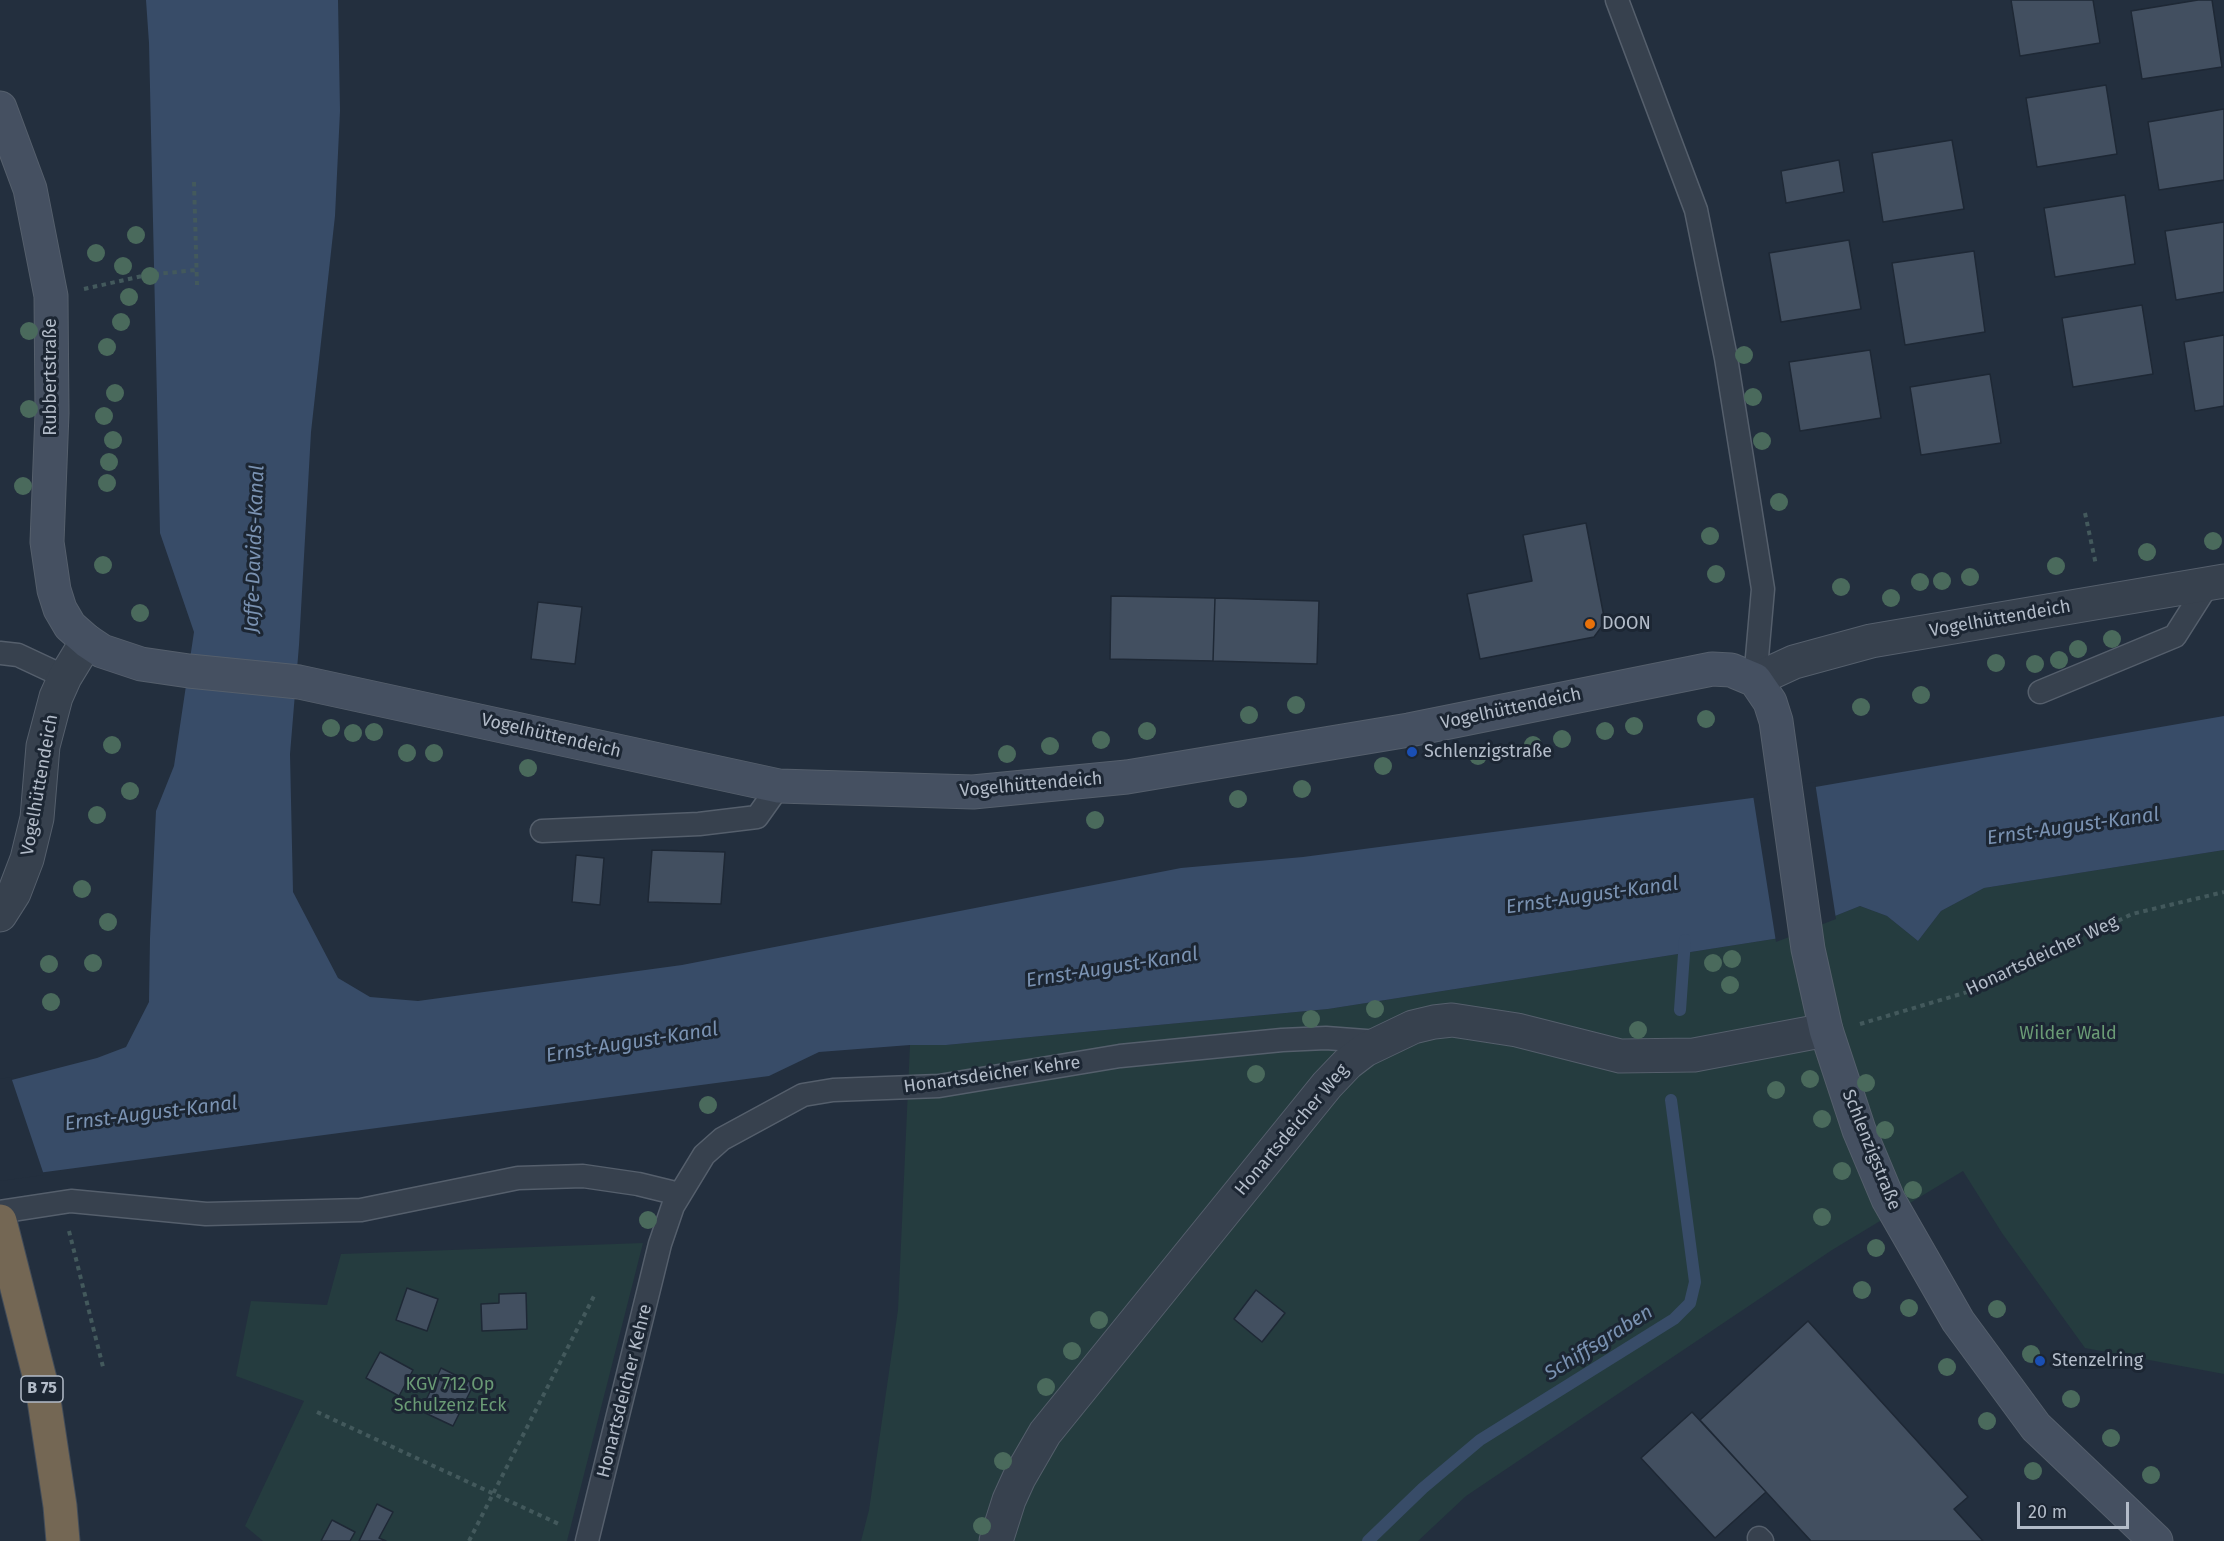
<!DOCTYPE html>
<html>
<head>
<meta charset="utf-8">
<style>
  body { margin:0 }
  #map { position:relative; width:2224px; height:1541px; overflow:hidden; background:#232f3e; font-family:"Fira Sans",sans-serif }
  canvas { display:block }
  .scale { position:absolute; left:2017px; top:1502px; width:112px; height:27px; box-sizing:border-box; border:3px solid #b3bcc9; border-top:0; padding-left:8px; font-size:18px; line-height:21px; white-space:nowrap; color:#b3bcc9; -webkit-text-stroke:4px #1c2633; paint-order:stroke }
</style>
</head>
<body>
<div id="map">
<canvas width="2224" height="1541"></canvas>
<div class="scale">20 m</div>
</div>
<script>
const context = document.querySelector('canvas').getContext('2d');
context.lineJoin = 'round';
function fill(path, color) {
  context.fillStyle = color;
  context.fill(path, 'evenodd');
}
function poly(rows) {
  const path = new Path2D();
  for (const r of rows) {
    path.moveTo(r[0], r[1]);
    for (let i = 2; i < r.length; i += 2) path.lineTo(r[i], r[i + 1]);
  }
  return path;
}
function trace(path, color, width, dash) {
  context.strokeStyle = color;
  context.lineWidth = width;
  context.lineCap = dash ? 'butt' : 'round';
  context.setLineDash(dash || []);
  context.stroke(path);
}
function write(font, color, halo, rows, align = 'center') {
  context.font = font + ' "Fira Sans",sans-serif';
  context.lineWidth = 6;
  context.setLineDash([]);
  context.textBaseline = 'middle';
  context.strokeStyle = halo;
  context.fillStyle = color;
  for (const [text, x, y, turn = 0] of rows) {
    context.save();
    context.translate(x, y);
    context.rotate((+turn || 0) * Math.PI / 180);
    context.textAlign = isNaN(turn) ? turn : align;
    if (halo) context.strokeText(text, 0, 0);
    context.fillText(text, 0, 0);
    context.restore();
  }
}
fill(poly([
  [2224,850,2224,1374,2085,1348,2002,1233,1963,1171,1832,1250,1466,1496,1418,1541,861,1541,869,1510,898,1310,910,1045,946,1045,1328,1009,1780,938,1860,906,1887,916,1918,941,1941,911,1984,888],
  [643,1243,567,1541,263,1541,245,1526,304,1401,236,1376,251,1301,327,1305,341,1254]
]), '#253c3f');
fill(poly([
  [146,0,338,0,340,111,335,216,311,432,299,645,290,754,293,892,338,978,370,997,418,1001,682,965,1181,868,1303,857,1752,798,2224,716,2224,850,1984,888,1941,911,1918,941,1887,916,1860,906,1780,938,1328,1009,946,1045,910,1045,819,1052,769,1076,0,1178,0,1083,97,1058,126,1047,149,1002,150,938,156,811,174,766,194,632,160,533,149,43]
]), '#384c68');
fill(poly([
  [1815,782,1836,919,1776,942,1753,795],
  [11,1077,44,1175,0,1181,0,1079]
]), '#232f3e');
trace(poly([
  [1680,1010,1685,940],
  [1368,1541,1423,1488,1480,1440,1674,1319,1690,1303,1695,1282,1671,1100]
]), '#384c68', 12);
const building = poly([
  [2011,0,2093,0,2100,43,2020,56,2011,0],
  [2198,0,2212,0,2222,67,2142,79,2131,11,2198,0],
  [2106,85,2117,154,2037,167,2026,98,2106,85],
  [2224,109,2224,180,2159,190,2148,122,2224,109],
  [1952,140,1964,209,1883,222,1872,153,1952,140],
  [1839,160,1844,192,1786,203,1781,171,1839,160],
  [2125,195,2135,264,2055,277,2044,208,2125,195],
  [2224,222,2224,292,2176,300,2165,231,2224,222],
  [1849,240,1861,309,1781,322,1769,253,1849,240],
  [1974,251,1985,332,1905,345,1892,263,1974,251],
  [2142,305,2153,374,2073,387,2062,318,2142,305],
  [2224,335,2224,406,2195,411,2184,342,2224,335],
  [1870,350,1881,418,1800,431,1789,362,1870,350],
  [1990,374,2001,443,1921,455,1910,387,1990,374],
  [1586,523,1605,622,1594,637,1480,659,1467,594,1532,581,1523,535,1586,523],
  [1111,596,1215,598,1213,661,1110,659,1111,596],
  [1215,598,1319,601,1317,664,1213,661,1215,598],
  [538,602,582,607,575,664,531,659,538,602],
  [652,850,725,852,721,904,648,902,652,850],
  [576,855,604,858,600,905,572,902,576,855],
  [407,1288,438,1299,427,1331,396,1320,407,1288],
  [1256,1290,1285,1313,1262,1342,1234,1319,1256,1290],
  [526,1293,527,1329,482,1331,481,1304,499,1303,499,1294,526,1293],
  [1808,1321,1968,1497,1954,1509,1983,1541,1811,1541,1700,1420,1808,1321],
  [380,1352,413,1370,399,1396,366,1378,380,1352],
  [441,1368,474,1384,453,1426,421,1411,441,1368],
  [1692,1412,1766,1492,1715,1538,1641,1458,1692,1412],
  [377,1504,393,1512,379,1538,386,1541,359,1541,377,1504],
  [332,1520,355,1532,350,1541,321,1541,332,1520]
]);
fill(building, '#424f60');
trace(building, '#1e2835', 1.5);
const lane = poly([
  [1617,0,1696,210,1726,358,1763,589,1755,680],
  [0,653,18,655,65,677],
  [2040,692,2175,636,2208,584],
  [542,831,699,824,757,817,779,786],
  [0,1212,71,1201,206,1214,361,1210,518,1178,583,1176,638,1184,679,1194],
  [1759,1538,1762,1541],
  [587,1541,660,1244,673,1206,704,1155,722,1139,803,1095,833,1090,939,1086,1120,1056,1282,1040,1326,1038,1379,1042]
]);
const street = poly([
  [1755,680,1794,662,1871,641,2224,581],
  [0,915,14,893,27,859,37,818,43,746,56,697,65,677,87,641],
  [996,1541,1009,1500,1019,1478,1045,1433,1327,1085,1348,1063,1365,1050,1413,1027,1434,1022,1452,1020,1517,1030,1620,1056,1694,1055,1826,1030]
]);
const secondary = poly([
  [0,108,30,189,51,296,52,413,47,542,54,590,60,609,70,626,87,641,102,651,141,664,189,671,299,682,779,786,973,792,1127,777,1409,730,1712,669,1731,670,1755,680,1770,702,1776,721,1808,949,1826,1030,1859,1130,1888,1199,1958,1321,2036,1427,2156,1541]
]);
const highway = poly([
  [0,1221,42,1387,60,1506,63,1541]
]);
trace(lane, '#555f6c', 25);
trace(street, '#555f6c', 35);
trace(secondary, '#555f6c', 35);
trace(highway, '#424c59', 35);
trace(poly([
  [194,182,197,285],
  [84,289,147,275,196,270],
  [2085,513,2096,565],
  [1860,1024,1981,988,2132,914,2224,892],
  [69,1231,103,1367],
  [317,1412,561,1525],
  [469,1541,594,1296]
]), '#43595c', 4, [4.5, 4.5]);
trace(lane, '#37414e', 22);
trace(street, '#37414e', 33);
trace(secondary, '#455061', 33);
trace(highway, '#746754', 33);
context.fillStyle = '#4a6a5c';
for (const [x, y] of [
  [136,235],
  [96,253],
  [123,266],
  [150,276],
  [129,297],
  [121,322],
  [29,331],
  [107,347],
  [1744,355],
  [115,393],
  [1753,397],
  [29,409],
  [104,416],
  [113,440],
  [1762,441],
  [109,462],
  [107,483],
  [23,486],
  [1779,502],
  [1710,536],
  [2213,541],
  [2147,552],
  [103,565],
  [2056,566],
  [1716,574],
  [1970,577],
  [1942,581],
  [1920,582],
  [1841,587],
  [1891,598],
  [140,613],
  [2112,639],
  [2078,649],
  [2059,660],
  [1996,663],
  [2035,664],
  [1921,695],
  [1296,705],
  [1861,707],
  [1249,715],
  [1706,719],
  [1634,726],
  [331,728],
  [1147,731],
  [1605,731],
  [374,732],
  [353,733],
  [1562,739],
  [1101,740],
  [112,745],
  [1533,745],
  [1050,746],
  [407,753],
  [434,753],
  [1007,754],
  [1478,756],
  [1383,766],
  [528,768],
  [1302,789],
  [130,791],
  [1238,799],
  [97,815],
  [1095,820],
  [82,889],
  [108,922],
  [1732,959],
  [93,963],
  [1713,963],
  [49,964],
  [1730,985],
  [51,1002],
  [1375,1009],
  [1311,1019],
  [1638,1030],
  [1256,1074],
  [1810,1079],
  [1866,1083],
  [1776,1090],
  [708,1105],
  [1822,1119],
  [1885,1130],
  [1842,1171],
  [1913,1190],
  [1822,1217],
  [648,1220],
  [1876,1248],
  [1862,1290],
  [1909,1308],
  [1997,1309],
  [1099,1320],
  [1072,1351],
  [2031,1354],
  [1947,1367],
  [1046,1387],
  [2071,1399],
  [1987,1421],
  [2111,1438],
  [1003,1461],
  [2033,1471],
  [2151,1475],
  [982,1526]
]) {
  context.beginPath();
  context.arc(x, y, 9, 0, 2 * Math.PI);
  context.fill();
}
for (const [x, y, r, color] of [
  [1590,624,6,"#e8710a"],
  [1412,752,6,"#1a4fb4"],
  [2040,1361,6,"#1a4fb4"]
]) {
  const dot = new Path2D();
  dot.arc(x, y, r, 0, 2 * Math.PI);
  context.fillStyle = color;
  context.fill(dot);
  trace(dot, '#1c2633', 2);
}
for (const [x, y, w] of [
  [42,1389,42]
]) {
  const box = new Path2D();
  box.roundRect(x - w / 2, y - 13, w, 26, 4.5);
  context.fillStyle = '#1c2633';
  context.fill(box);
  trace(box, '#b3bcc9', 1.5);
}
write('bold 16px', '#b3bcc9', null, [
  ["B 75",42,1389]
]);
write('18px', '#b3bcc9', '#1c2633', [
  ["Rubbertstraße",51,377,-90],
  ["Vogelhüttendeich",2000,619,-10],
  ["Vogelhüttendeich",1511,709,-12],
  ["Vogelhüttendeich",551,736,13],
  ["Vogelhüttendeich",40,785,-80],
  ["Vogelhüttendeich",1031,785,-5],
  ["Honartsdeicher Weg",2042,956,-25],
  ["Honartsdeicher Kehre",992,1075,-8],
  ["Honartsdeicher Weg",1292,1130,-50],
  ["Schlenzigstraße",1871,1150,68],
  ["Honartsdeicher Kehre",625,1391,-76]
]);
write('18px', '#b3bcc9', '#1c2633', [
  ["DOON",1602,624],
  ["Schlenzigstraße",1424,752],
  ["Stenzelring",2052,1361]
], 'left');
write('18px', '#6a9b75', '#1c2633', [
  ["Wilder Wald",2068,1034],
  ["KGV 712 Op",450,1385],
  ["Schulzenz Eck",450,1406]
]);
write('italic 20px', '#7a92b2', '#1c2633', [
  ["Jaffe-Davids-Kanal",255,549,-88],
  ["Ernst-August-Kanal",2073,827,-8],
  ["Ernst-August-Kanal",1592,896,-8],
  ["Ernst-August-Kanal",1112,968,-9],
  ["Ernst-August-Kanal",632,1043,-9],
  ["Ernst-August-Kanal",151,1114,-7],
  ["Schiffsgraben",1599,1343,-32]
]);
</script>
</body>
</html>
